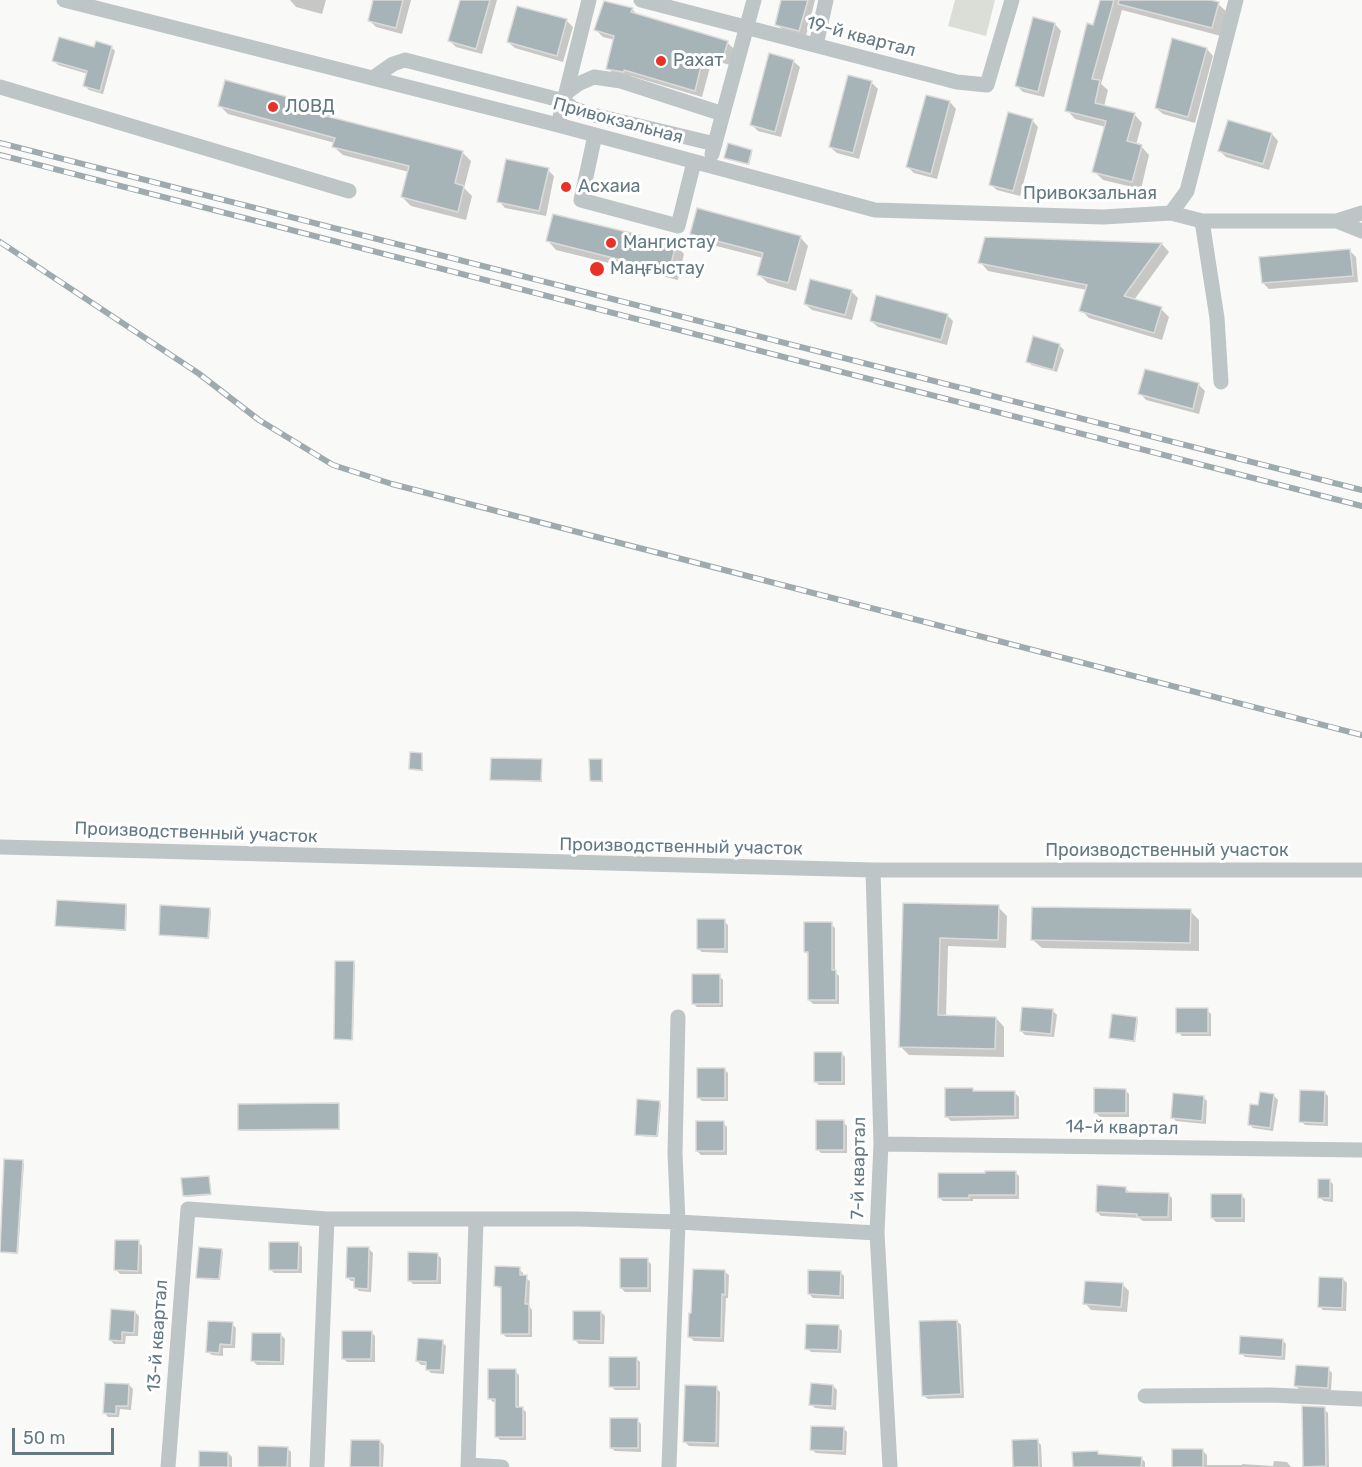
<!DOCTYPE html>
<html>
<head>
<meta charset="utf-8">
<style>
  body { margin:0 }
  #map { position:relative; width:1362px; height:1467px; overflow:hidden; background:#f9f9f7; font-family:Rubik,sans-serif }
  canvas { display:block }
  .scale { position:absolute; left:12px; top:1428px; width:102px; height:27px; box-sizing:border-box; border:3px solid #637a83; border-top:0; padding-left:8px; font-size:18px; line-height:21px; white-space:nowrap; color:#637a83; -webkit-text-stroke:4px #fff; paint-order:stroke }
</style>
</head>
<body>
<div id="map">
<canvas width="1362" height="1467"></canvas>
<div class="scale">50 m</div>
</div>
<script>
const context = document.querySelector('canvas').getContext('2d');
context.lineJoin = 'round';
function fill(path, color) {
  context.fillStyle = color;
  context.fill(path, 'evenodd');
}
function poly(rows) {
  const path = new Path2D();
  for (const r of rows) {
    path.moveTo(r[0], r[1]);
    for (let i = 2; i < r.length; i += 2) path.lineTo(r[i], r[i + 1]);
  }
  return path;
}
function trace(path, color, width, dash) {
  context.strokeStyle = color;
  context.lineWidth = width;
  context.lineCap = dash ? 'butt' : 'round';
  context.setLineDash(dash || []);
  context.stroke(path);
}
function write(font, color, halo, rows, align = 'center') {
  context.font = font + ' Rubik,sans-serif';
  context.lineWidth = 6;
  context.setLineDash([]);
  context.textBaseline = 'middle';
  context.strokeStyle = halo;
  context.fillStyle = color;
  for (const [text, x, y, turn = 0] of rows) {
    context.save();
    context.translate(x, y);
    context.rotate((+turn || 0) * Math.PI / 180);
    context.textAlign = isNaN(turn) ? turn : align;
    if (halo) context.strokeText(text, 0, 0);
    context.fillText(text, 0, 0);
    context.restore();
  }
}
fill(poly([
  [955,0,995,0,986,36,948,26]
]), '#daded6');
fill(poly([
  [290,0,326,0,322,14,296,7],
  [375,0,411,0,402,34,376,27,369,20],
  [461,0,497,0,482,54,456,47,450,41],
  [783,0,815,0,806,36,783,30,776,24],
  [1101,0,1205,0,1218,4,1227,12,1221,36,1122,10,1101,84,1108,90,1104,107,1134,114,1142,123,1136,145,1141,146,1149,155,1141,189,1103,180,1094,171,1106,127,1075,119,1067,110],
  [518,7,567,21,573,27,563,62,515,48,508,42],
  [632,9,639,16,727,42,734,49,730,65,712,60,702,97,631,76,615,76,608,68,615,40,603,37,596,30],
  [1055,24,1061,31,1044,97,1023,92,1017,86],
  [111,47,115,51,103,94,89,90,85,86,88,74,58,65,54,61,95,48],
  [1207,49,1213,56,1195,123,1163,114,1156,108],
  [793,61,800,67,781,137,758,131,752,125],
  [872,83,878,89,859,159,837,153,830,147],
  [950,102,956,109,937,179,914,173,908,167],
  [219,105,327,110,335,120,462,152,471,161,464,188,472,196,466,220,411,206,402,197,409,172,343,155,334,147,335,143,228,114],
  [1032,120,1038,127,1020,196,997,190,990,184],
  [1229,122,1272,134,1278,141,1269,170,1226,157,1220,151],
  [751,151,752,153,749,165,727,159],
  [548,170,554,176,546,216,505,208,499,201],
  [692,233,800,237,808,246,796,291,768,283,759,275,763,258,701,242],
  [986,238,1162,244,1169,252,1134,300,1161,309,1169,317,1162,340,1089,318,1081,310,1087,290,988,271,980,262],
  [548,241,675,245,684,254,678,280,556,250],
  [1350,251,1356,257,1358,282,1269,289,1263,283],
  [851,291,858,298,852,320,812,310,805,304],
  [947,315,953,321,947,345,878,327,871,321],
  [1034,338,1060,346,1064,350,1057,372,1031,365,1028,361],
  [1146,370,1199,385,1205,391,1199,414,1146,400,1140,393],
  [422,754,423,771,412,770,411,768],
  [541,761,542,782,492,779],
  [601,761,603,782,593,782,591,780],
  [126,905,127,907,126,931,57,926],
  [905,905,998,907,1007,916,1006,948,948,946,946,1017,996,1018,1004,1027,1004,1057,909,1055,900,1046],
  [209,909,211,911,209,939,160,934],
  [1190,911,1199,920,1199,951,1042,948,1033,940],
  [724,921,728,925,728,953,702,952,698,949],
  [831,924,835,928,835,972,839,976,839,1004,813,1004,809,1000,810,956,805,952],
  [354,963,355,964,353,1040,337,1040,335,1039],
  [719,976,723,980,723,1007,697,1007,693,1003],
  [1207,1010,1211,1014,1211,1036,1182,1036,1178,1032],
  [1053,1011,1057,1015,1054,1037,1025,1035,1021,1031],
  [1136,1018,1138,1020,1135,1042,1110,1038],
  [841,1053,845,1057,845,1085,819,1085,815,1081],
  [724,1069,728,1073,728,1101,702,1101,698,1097],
  [973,1089,976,1093,1015,1093,1019,1097,1019,1119,951,1121,947,1117],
  [1125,1090,1129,1094,1129,1117,1100,1117,1096,1113],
  [1325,1093,1328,1096,1328,1126,1305,1125,1301,1121],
  [1274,1096,1278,1100,1273,1131,1253,1128,1249,1124,1260,1106],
  [1203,1097,1207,1101,1206,1124,1176,1121,1172,1117],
  [659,1102,661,1104,658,1137,638,1136,636,1134],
  [339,1105,340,1130,241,1131,240,1129],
  [843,1122,847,1126,847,1153,821,1153,817,1149],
  [723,1123,727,1127,727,1155,701,1155,697,1151],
  [5,1161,24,1163,18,1254,0,1252],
  [1015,1172,1019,1176,1019,1199,973,1199,973,1201,943,1201,939,1197],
  [209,1177,211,1195,186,1197,184,1195],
  [1329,1180,1333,1184,1333,1202,1324,1201,1320,1198],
  [1125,1188,1129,1192,1168,1194,1172,1198,1172,1221,1143,1221,1139,1218,1101,1216,1097,1212],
  [1241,1195,1245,1199,1245,1222,1216,1222,1212,1218],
  [138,1242,142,1246,142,1274,120,1274,116,1270],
  [298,1244,302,1247,302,1273,274,1273,270,1269],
  [369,1249,373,1253,371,1292,359,1291,355,1287,356,1281,351,1281,347,1277],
  [221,1250,223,1252,220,1280,199,1279,198,1277],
  [437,1254,441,1258,441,1284,413,1284,409,1280],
  [647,1260,651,1264,651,1292,625,1292,621,1288],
  [519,1269,523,1273,523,1277,530,1281,529,1306,532,1310,532,1337,506,1337,502,1333,503,1290,496,1286],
  [725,1272,729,1275,728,1298,726,1298,724,1342,694,1341,690,1337],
  [840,1272,844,1276,844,1299,813,1298,809,1294],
  [1343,1279,1347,1283,1346,1311,1323,1310,1319,1306],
  [1123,1285,1129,1291,1127,1312,1091,1310,1085,1303],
  [135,1312,139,1316,138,1336,126,1336,125,1344,114,1344,110,1340],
  [601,1312,605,1316,604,1344,579,1344,575,1340],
  [957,1321,961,1325,964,1398,928,1399,924,1396],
  [232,1324,236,1328,235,1348,223,1348,223,1356,212,1355,208,1352],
  [838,1327,842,1331,841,1353,811,1352,807,1348],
  [371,1332,375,1336,375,1362,347,1362,343,1358],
  [281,1335,285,1339,284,1365,257,1365,253,1361],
  [1282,1340,1286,1344,1285,1360,1245,1357,1241,1353],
  [442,1342,446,1346,444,1374,431,1373,427,1369,427,1365,421,1365,417,1361],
  [636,1358,640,1362,640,1390,615,1390,611,1386],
  [1328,1369,1332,1373,1331,1391,1300,1390,1296,1386],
  [515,1371,519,1375,519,1408,522,1408,526,1412,526,1440,500,1440,496,1436,496,1402,493,1402,489,1398],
  [129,1385,133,1389,131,1410,120,1409,119,1417,108,1417,105,1413],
  [833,1386,837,1390,836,1410,815,1408,811,1404],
  [716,1388,720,1392,719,1447,689,1446,685,1442],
  [1324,1409,1328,1413,1329,1467,1305,1467],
  [637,1420,641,1424,641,1452,615,1451,611,1448],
  [843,1428,847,1432,846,1455,816,1453,812,1450],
  [380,1441,384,1445,383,1467,352,1467],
  [1037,1441,1041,1445,1042,1467,1014,1467],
  [287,1448,291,1452,291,1467,259,1467],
  [1203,1451,1207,1455,1207,1465,1242,1465,1242,1464,1273,1466,1274,1461,1287,1462,1291,1467,1174,1467],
  [1097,1452,1100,1455,1141,1458,1145,1462,1145,1467,1074,1467],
  [228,1453,232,1457,232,1467,200,1467]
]), '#0003');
const building = poly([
  [373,0,403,0,396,28,368,21,373,0],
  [460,0,490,0,476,49,448,41,460,0],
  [781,0,808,0,799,31,775,25,781,0],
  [1100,0,1114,0,1092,79,1100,80,1095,103,1135,113,1127,141,1142,145,1132,182,1092,172,1106,121,1065,111,1087,23,1093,25,1100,0],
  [1119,0,1211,0,1219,2,1212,28,1118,4,1119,0],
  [604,1,633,8,631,12,728,41,723,59,704,54,695,91,624,70,624,72,606,69,614,36,594,30,604,1],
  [517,6,567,19,557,56,507,42,517,6],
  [1033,17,1055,23,1038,92,1015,86,1033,17],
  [59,37,94,47,96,41,112,46,100,91,83,86,87,71,52,61,59,37],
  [1172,38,1207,48,1188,117,1155,108,1172,38],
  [769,53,794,60,775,132,750,125,769,53],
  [848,75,872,81,853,153,829,147,848,75],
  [225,80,328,108,326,116,463,151,455,183,464,186,458,212,401,197,409,166,332,147,335,138,218,106,225,80],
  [926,95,950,101,931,174,906,167,926,95],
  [1008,112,1033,119,1013,191,989,185,1008,112],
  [1228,120,1272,133,1263,164,1218,151,1228,120],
  [728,143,752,150,748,164,724,158,728,143],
  [506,159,549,168,539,211,497,202,506,159],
  [697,208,801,236,788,283,757,275,763,253,690,234,697,208],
  [553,214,676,244,669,272,546,241,553,214],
  [985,237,1162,243,1124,296,1162,307,1154,333,1079,311,1087,285,978,263,985,237],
  [1350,249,1353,276,1262,283,1259,257,1350,249],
  [810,279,852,290,845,315,804,304,810,279],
  [876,295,948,314,941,340,870,321,876,295],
  [1033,336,1060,344,1053,370,1026,362,1033,336],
  [1145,369,1199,383,1193,409,1138,394,1145,369],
  [410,752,422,753,422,770,409,769,410,752],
  [491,758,542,759,541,781,490,780,491,758],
  [589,759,602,759,602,781,590,781,589,759],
  [57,900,126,904,125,930,55,926,57,900],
  [903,903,999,905,998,940,940,938,938,1015,996,1017,995,1049,899,1047,903,903],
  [160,905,210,908,208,938,159,935,160,905],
  [1032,907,1191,909,1190,943,1031,940,1032,907],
  [697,919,725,919,725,949,697,949,697,919],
  [804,922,832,922,832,970,836,970,836,1000,808,1000,808,952,804,952,804,922],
  [335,961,354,961,352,1040,334,1039,335,961],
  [692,974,720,974,720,1004,692,1004,692,974],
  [1022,1007,1053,1009,1051,1034,1020,1031,1022,1007],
  [1176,1008,1208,1008,1208,1033,1176,1033,1176,1008],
  [1112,1014,1137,1017,1134,1041,1109,1038,1112,1014],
  [814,1052,842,1052,842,1082,814,1082,814,1052],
  [697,1068,725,1068,725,1098,697,1098,697,1068],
  [945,1088,973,1088,973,1091,1015,1091,1015,1116,945,1117,945,1088],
  [1094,1088,1126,1089,1126,1113,1094,1113,1094,1088],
  [1300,1090,1325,1091,1324,1123,1299,1122,1300,1090],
  [1260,1092,1274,1094,1270,1128,1248,1125,1250,1104,1258,1105,1260,1092],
  [1173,1093,1204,1096,1202,1121,1171,1118,1173,1093],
  [637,1099,660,1101,657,1136,635,1135,637,1099],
  [339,1103,339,1129,238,1130,238,1104,339,1103],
  [816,1120,844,1120,844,1150,816,1150,816,1120],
  [696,1121,724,1121,724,1151,696,1151,696,1121],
  [4,1159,23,1160,17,1253,0,1252,4,1159],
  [985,1171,1016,1171,1016,1195,969,1195,969,1198,938,1198,938,1173,985,1173,985,1171],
  [209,1176,211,1194,183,1196,181,1178,209,1176],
  [1318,1179,1330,1179,1330,1198,1318,1198,1318,1179],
  [1097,1185,1126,1187,1126,1192,1169,1193,1168,1217,1137,1217,1137,1214,1096,1212,1097,1185],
  [1211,1194,1242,1194,1242,1218,1211,1218,1211,1194],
  [115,1240,139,1240,138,1271,114,1270,115,1240],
  [269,1242,299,1242,298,1270,269,1270,269,1242],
  [199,1247,222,1249,219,1279,196,1278,199,1247],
  [347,1247,369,1247,368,1289,354,1288,354,1278,346,1278,347,1247],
  [408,1252,438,1253,437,1281,408,1281,408,1252],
  [620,1258,648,1258,648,1288,620,1288,620,1258],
  [495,1266,520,1267,520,1275,527,1275,525,1304,529,1304,529,1334,501,1334,501,1287,494,1286,495,1266],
  [693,1269,725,1270,725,1295,722,1294,721,1338,688,1337,689,1313,691,1313,693,1269],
  [808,1270,841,1271,840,1296,808,1294,808,1270],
  [1319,1277,1343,1278,1342,1308,1318,1307,1319,1277],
  [1085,1281,1123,1283,1121,1307,1083,1304,1085,1281],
  [111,1309,135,1311,134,1333,122,1332,122,1341,109,1340,111,1309],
  [573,1311,601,1311,601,1341,573,1340,573,1311],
  [957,1320,961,1394,922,1396,919,1321,957,1320],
  [208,1321,233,1322,231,1345,220,1344,219,1353,206,1352,208,1321],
  [806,1324,839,1325,838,1350,805,1349,806,1324],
  [342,1331,372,1331,371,1359,342,1359,342,1331],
  [252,1333,281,1333,281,1362,251,1361,252,1333],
  [1240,1336,1283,1339,1282,1357,1239,1354,1240,1336],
  [418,1338,443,1340,441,1370,426,1370,426,1362,416,1361,418,1338],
  [609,1357,637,1357,637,1387,609,1387,609,1357],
  [1296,1365,1329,1367,1328,1388,1294,1386,1296,1365],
  [488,1369,516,1369,516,1407,523,1407,523,1437,495,1437,495,1399,488,1399,488,1369],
  [105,1383,129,1384,128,1406,116,1406,116,1414,103,1413,105,1383],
  [811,1383,833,1385,832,1406,809,1405,811,1383],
  [685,1385,717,1386,716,1443,683,1442,685,1385],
  [1302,1406,1325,1407,1326,1466,1303,1467,1302,1406],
  [610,1418,638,1418,638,1448,610,1448,610,1418],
  [811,1426,844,1427,843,1451,810,1450,811,1426],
  [1038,1439,1039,1467,1013,1467,1012,1440,1038,1439],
  [351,1440,380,1440,380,1467,350,1467,351,1440],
  [258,1446,288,1447,287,1467,258,1467,258,1446],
  [1172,1449,1203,1449,1203,1467,1172,1467,1172,1449],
  [199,1451,228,1452,228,1467,199,1467,199,1451],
  [1098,1451,1098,1454,1142,1457,1141,1467,1073,1467,1072,1452,1098,1451]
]);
fill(building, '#a6b3b7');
trace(building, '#dbdbd9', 1.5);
trace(poly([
  [64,0,558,125,875,210,1103,217,1171,213,1202,221,1337,221,1362,231],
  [641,0,957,82,987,85,1012,0],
  [816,45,826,0],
  [373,78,393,64,405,60,564,101,572,108,589,114,715,144],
  [0,87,349,191],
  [566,93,578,84,594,77,621,81,723,114],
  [558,125,589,0],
  [595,135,581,200,678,226,694,162],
  [712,154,754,0],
  [1171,213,1187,191,1236,0],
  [1202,221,1217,318,1221,382],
  [1337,221,1362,213],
  [0,847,873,870,1362,870],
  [873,870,881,1144,877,1233,890,1467],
  [881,1144,1362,1150],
  [1145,1396,1271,1395,1362,1399],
  [468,1465,502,1467],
  [168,1467,188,1209,327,1219,578,1219,678,1222,877,1233],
  [317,1467,327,1219],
  [468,1467,476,1221],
  [669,1467,678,1222,675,1153,678,1017]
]), '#bdc5c7', 15);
const rail = poly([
  [0,143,1362,490],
  [0,155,1362,506],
  [0,242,198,373,259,420,333,465,392,484,1362,735]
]);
trace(rail, '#9faaae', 6);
trace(rail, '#fff', 4, [11]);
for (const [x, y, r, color] of [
  [661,61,6,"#e93227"],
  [273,107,6,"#e93227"],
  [566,187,6,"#e93227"],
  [611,243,6,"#e93227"],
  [597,269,8,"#e93227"]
]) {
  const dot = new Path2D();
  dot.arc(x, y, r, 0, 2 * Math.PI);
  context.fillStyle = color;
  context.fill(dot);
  trace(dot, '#fff', 2);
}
write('18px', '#637a83', '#fff', [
  ["19-й квартал",861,37,15],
  ["Привокзальная",618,121,15],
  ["Привокзальная",1090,194],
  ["Производственный участок",196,833,2],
  ["Производственный участок",681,847,1],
  ["Производственный участок",1167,851],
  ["14-й квартал",1122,1128,1],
  ["7-й квартал",859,1168,-89],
  ["13-й квартал",158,1336,-86]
]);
write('18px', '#637a83', '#fff', [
  ["Рахат",673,61],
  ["ЛОВД",285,107],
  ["Асхаиа",578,187],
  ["Мангистау",623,243],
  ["Маңғыстау",610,269]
], 'left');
</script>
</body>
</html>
